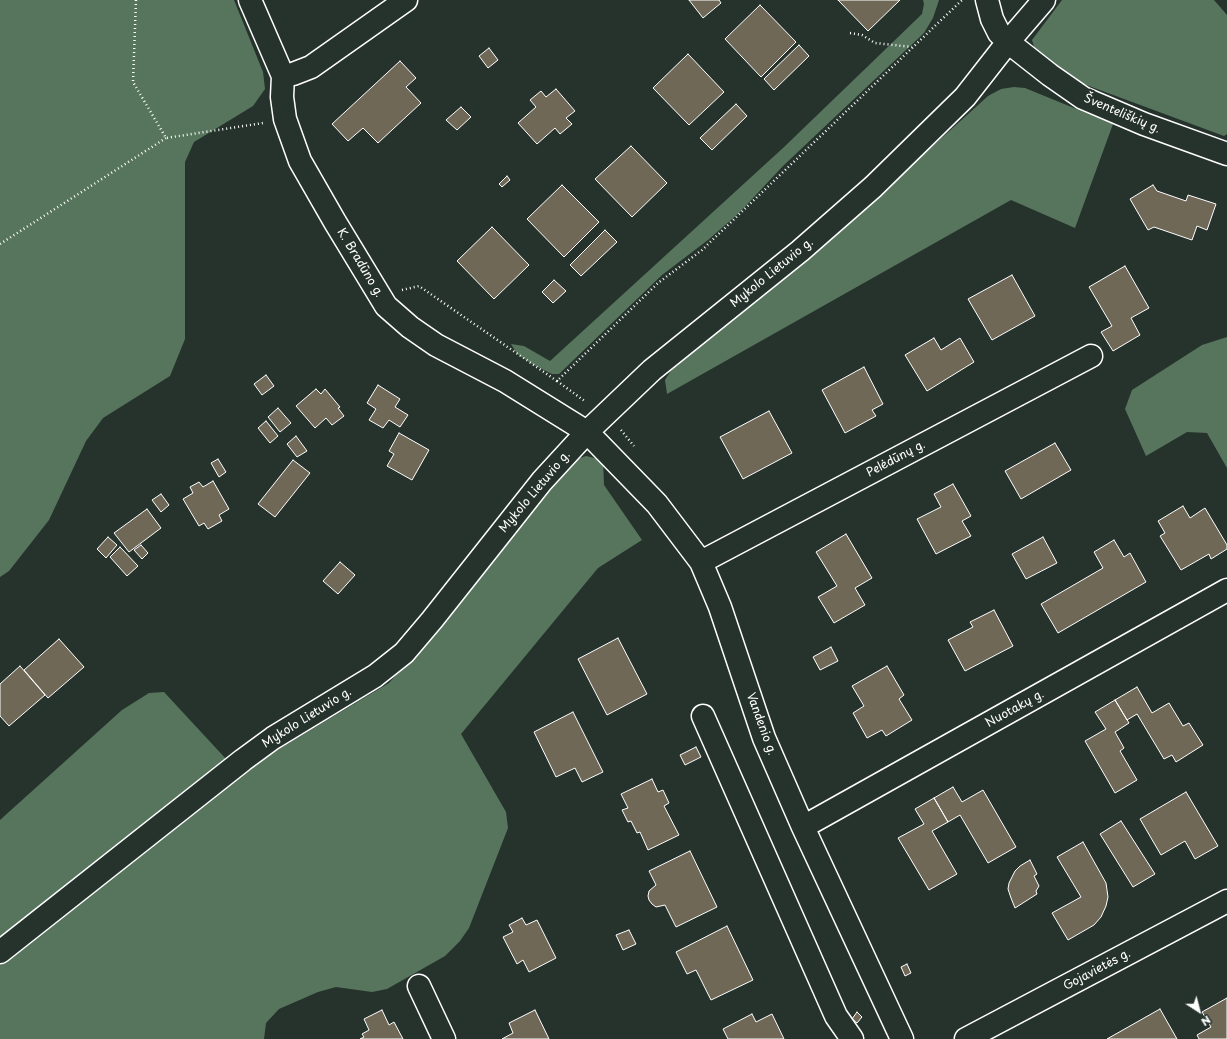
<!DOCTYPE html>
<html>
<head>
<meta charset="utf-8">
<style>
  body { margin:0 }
  #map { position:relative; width:1227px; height:1039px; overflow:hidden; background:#26332d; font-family:"Playpen Sans",sans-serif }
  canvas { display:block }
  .north { position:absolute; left:1179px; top:991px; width:40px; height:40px; -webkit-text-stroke:3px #26332d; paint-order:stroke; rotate:144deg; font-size:11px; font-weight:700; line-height:16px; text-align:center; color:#fff }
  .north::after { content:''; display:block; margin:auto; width:14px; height:18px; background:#fff; clip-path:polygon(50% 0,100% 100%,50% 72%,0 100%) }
</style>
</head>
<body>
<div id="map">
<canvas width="1227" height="1039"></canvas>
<div class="north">N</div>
</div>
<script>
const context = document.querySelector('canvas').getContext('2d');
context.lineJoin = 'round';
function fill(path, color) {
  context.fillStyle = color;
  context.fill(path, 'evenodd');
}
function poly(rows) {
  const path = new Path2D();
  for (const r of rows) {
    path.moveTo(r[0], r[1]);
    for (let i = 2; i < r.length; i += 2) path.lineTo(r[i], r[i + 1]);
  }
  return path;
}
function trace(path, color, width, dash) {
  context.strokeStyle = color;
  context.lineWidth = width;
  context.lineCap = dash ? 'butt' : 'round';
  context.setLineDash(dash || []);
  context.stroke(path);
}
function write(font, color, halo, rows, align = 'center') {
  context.font = font + ' "Playpen Sans",sans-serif';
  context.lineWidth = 4;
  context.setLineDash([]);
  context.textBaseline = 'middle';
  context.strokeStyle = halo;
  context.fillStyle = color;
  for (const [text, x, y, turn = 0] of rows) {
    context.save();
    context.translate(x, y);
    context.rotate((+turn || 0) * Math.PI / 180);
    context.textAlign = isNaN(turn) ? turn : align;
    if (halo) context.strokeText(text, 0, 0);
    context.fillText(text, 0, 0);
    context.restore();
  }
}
fill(poly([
  [0,0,234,0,263,72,265,89,253,106,194,142,185,162,185,339,170,376,103,418,86,441,49,520,9,571,0,577],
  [923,0,939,0,933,18,924,33,783,166,739,213,708,240,662,275,559,374,552,374,532,364,517,354,511,344,524,346,550,361,783,148,865,69,922,14,924,4],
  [1062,0,1214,0,1227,15,1227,134,1224,136,1062,76,1035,50,1032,40],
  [1014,87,1025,88,1113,124,1075,228,1011,200,667,394,665,380,672,369,840,230,988,96,1001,89],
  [1227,337,1227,468,1207,433,1187,432,1146,456,1125,409,1132,390,1202,345],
  [586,456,603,460,604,485,642,540,598,568,461,734,506,812,508,828,469,928,460,941,445,956,387,989,372,992,336,987,318,992,279,1009,266,1023,264,1039,0,1039,0,820,122,710,149,693,164,692,239,773,389,683,431,635,542,492,575,460]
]), '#57755d');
const building = poly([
  [689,0,719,0,721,3,703,18,689,0],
  [838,0,900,0,868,31,838,0],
  [760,5,796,42,761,77,725,39,760,5],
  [799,45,809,56,774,90,764,79,799,45],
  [489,48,498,60,488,68,479,56,489,48],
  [688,54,724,92,689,125,653,88,688,54],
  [400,61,416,78,406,87,421,103,378,143,363,128,348,141,332,124,400,61],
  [556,89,575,111,566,118,572,124,560,134,555,128,537,144,518,123,536,107,530,100,541,91,546,97,556,89],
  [736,104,747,116,712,150,700,138,736,104],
  [461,107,471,117,457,130,446,120,461,107],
  [631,146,667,183,632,217,595,179,631,146],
  [507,176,510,180,502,187,499,184,507,176],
  [562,185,599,222,564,257,527,219,562,185],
  [1153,185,1157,191,1186,201,1188,195,1216,204,1207,230,1197,226,1192,240,1154,227,1148,230,1130,199,1153,185],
  [492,227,529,265,494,299,457,261,492,227],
  [605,230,617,242,581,276,570,265,605,230],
  [1125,266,1149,308,1131,318,1140,335,1113,351,1101,332,1112,326,1089,287,1125,266],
  [1012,275,1035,316,992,340,968,299,1012,275],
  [554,280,566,291,553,303,542,292,554,280],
  [934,338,941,350,960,338,974,362,927,391,905,355,934,338],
  [864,367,883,404,872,410,876,416,845,433,822,390,864,367],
  [266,375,274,386,262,395,254,384,266,375],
  [378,385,400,399,395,407,408,415,400,427,389,420,383,428,369,420,376,409,367,403,378,385],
  [316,389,321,394,325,389,340,407,338,408,344,416,332,425,326,418,315,428,296,406,316,389],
  [278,408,291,423,280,432,268,417,278,408],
  [769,411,792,453,743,479,720,437,769,411],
  [266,421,278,436,270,443,258,428,266,421],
  [399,433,429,450,412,480,387,466,394,454,389,451,399,433],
  [296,436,307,451,297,457,287,444,296,436],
  [1055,443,1071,470,1021,499,1005,471,1055,443],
  [218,459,226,472,219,477,211,463,218,459],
  [293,460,310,473,275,517,258,504,293,460],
  [213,481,229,509,219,515,222,521,208,529,204,523,199,526,183,499,193,493,190,487,199,482,203,487,213,481],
  [953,484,971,516,962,521,971,536,936,554,917,519,941,507,934,494,953,484],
  [161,494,169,505,161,512,152,500,161,494],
  [1183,506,1190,518,1205,508,1227,545,1227,549,1211,559,1209,554,1181,570,1160,536,1165,533,1158,521,1183,506],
  [147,509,161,528,129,552,114,533,147,509],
  [846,534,872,578,855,588,865,605,834,623,818,597,837,586,816,552,846,534],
  [108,537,117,545,106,558,97,549,108,537],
  [1043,537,1057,563,1026,579,1012,554,1043,537],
  [1114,540,1124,557,1130,553,1146,582,1058,633,1041,604,1103,568,1094,552,1114,540],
  [141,545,148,553,142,559,134,550,141,545],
  [120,547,138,566,127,576,110,557,120,547],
  [340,562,355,575,338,594,323,581,340,562],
  [994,610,1013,646,965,671,948,640,973,627,970,622,994,610],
  [618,638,647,694,607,715,578,659,618,638],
  [59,639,84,667,48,698,24,670,59,639],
  [831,647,838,661,820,670,813,657,831,647],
  [20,666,45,695,9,726,0,716,0,684,20,666],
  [887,666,904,695,899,699,912,720,886,736,882,730,867,738,853,713,864,706,852,686,887,666],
  [1137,687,1152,713,1169,703,1183,726,1189,723,1203,745,1176,762,1172,755,1164,759,1137,714,1127,720,1115,700,1137,687],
  [1115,700,1129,723,1115,732,1124,748,1120,751,1137,780,1115,793,1085,741,1106,729,1095,712,1115,700],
  [573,712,603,772,582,782,575,768,556,777,534,732,573,712],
  [696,747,701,757,685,765,680,755,696,747],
  [652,779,658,792,663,790,669,803,664,806,679,835,648,850,640,832,637,833,631,821,628,822,622,810,628,808,621,794,652,779],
  [953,787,962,802,983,790,1016,847,988,863,960,815,948,822,934,798,953,787],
  [1186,792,1218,846,1195,859,1185,841,1161,855,1140,819,1186,792],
  [934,798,948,822,932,831,957,874,929,890,898,838,924,824,915,809,934,798],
  [1121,821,1155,874,1133,887,1100,834,1121,821],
  [1083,842,1106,883,1108,897,1106,906,1101,917,1094,925,1068,940,1052,913,1081,897,1057,857,1083,842],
  [690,851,717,907,676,927,665,905,656,907,652,904,649,900,648,896,649,891,656,885,649,871,690,851],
  [1030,860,1037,874,1034,876,1039,886,1036,891,1037,894,1015,908,1011,898,1008,889,1009,883,1015,871,1020,866,1030,860],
  [522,918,526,925,537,920,556,958,529,972,523,960,517,964,503,937,513,932,509,925,522,918],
  [727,926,753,980,711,1000,696,970,687,974,676,952,727,926],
  [629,930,636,944,623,950,616,935,629,930],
  [907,964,911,973,905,976,901,967,907,964],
  [1227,998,1227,1039,1199,1039,1197,1035,1211,1027,1202,1012,1227,998],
  [1160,1009,1177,1039,1107,1039,1160,1009],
  [382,1010,389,1025,394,1022,403,1039,360,1039,364,1037,362,1034,369,1030,364,1019,382,1010],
  [535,1010,549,1039,502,1039,513,1033,509,1023,535,1010],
  [857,1012,862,1017,857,1023,852,1019,857,1012],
  [752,1014,756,1022,772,1014,784,1039,728,1039,723,1029,752,1014]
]);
fill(building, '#6f6857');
trace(building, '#fff', 1);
const minor = poly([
  [250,0,283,76,282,97,285,119,300,161,335,222,386,306,410,327,436,345,505,381,587,432,657,504,701,562,720,607,764,738,803,827,902,1039],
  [987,0,992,19,999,33,1008,42,1050,75,1083,98,1144,124,1227,154],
  [283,76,293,74,311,67,406,0],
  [701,562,1091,356],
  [703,716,836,1016,852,1039],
  [803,827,1227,590],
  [0,952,243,760,273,738,375,676,404,653,432,620,542,481,587,432,652,370,800,251,873,187,965,97,1008,42,1044,0],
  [419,986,444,1039],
  [966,1039,1227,901]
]);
trace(minor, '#fff', 25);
trace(poly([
  [136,0,133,82,166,138,263,123],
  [850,33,862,35,875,43,912,47],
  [0,244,166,138],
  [402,290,419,286,557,381,658,283,702,250,962,0],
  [557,381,586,402],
  [621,430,634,446]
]), '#fff', 2.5, [1, 3]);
trace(minor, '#26332d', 22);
write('12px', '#fff', '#26332d', [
  ["Šventeliškių g.",1122,114,23],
  ["K. Bradūno g.",360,263,59],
  ["Mykolo Lietuvio g.",772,273,-39],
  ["Pelėdūnų g.",896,459,-28],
  ["Mykolo Lietuvio g.",535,492,-50],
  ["Nuotakų g.",1015,709,-29],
  ["Mykolo Lietuvio g.",307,718,-32],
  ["Vandenio g.",761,724,70],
  ["Gojavietės g.",1097,970,-28]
]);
</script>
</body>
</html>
